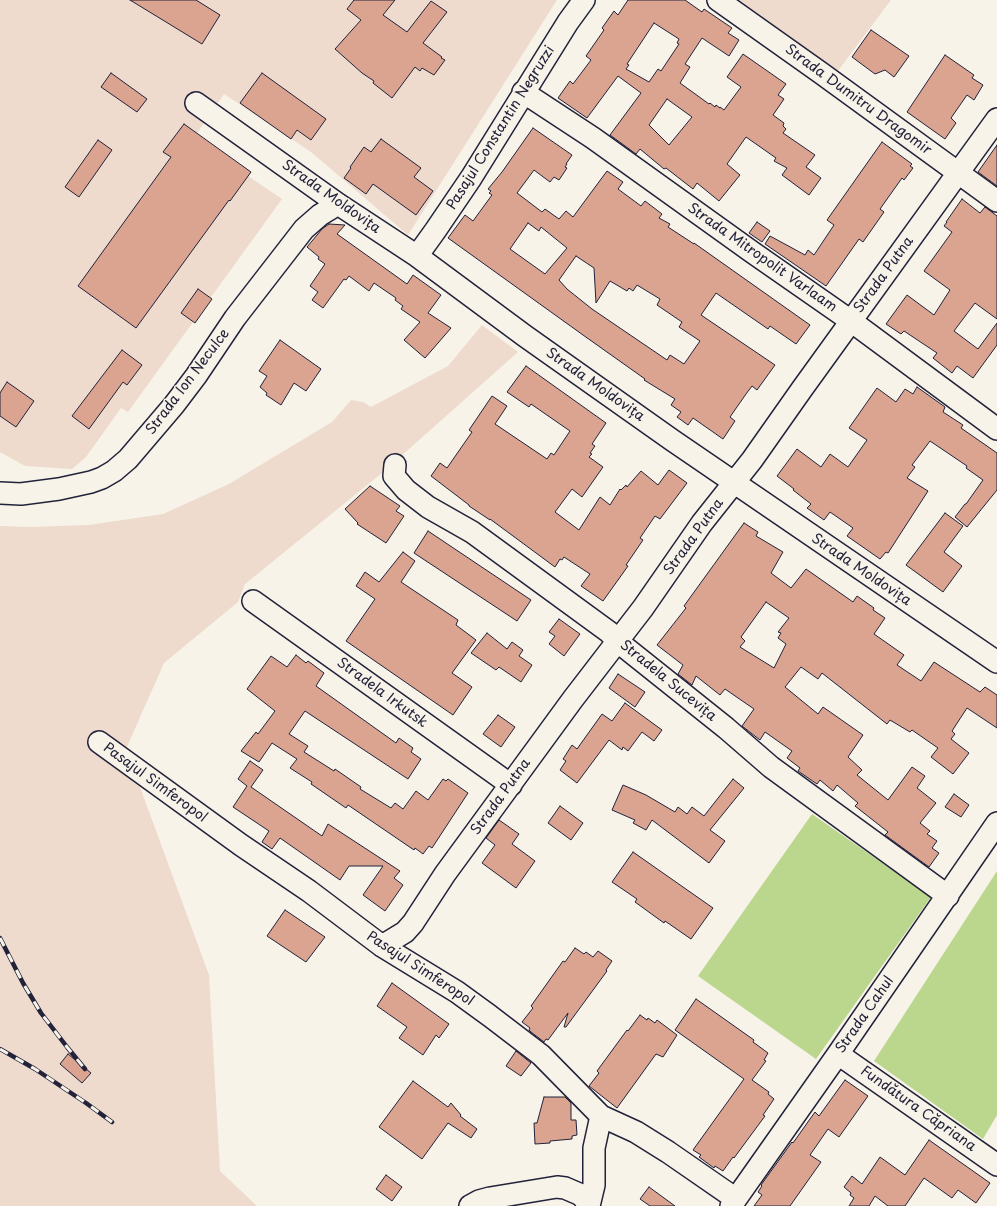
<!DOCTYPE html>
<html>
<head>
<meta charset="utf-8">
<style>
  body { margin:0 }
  canvas { display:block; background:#f7f3e8 }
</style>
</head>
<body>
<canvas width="997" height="1206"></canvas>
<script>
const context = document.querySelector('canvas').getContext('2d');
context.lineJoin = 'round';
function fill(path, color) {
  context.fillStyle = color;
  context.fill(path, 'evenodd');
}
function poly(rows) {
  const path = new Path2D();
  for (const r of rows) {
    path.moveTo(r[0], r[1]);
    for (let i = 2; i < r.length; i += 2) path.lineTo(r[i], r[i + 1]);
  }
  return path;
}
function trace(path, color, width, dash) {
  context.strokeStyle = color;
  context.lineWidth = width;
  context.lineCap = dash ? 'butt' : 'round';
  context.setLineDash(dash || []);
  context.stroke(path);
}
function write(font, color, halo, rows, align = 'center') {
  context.font = font + ' "Playpen Sans",sans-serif';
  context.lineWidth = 3;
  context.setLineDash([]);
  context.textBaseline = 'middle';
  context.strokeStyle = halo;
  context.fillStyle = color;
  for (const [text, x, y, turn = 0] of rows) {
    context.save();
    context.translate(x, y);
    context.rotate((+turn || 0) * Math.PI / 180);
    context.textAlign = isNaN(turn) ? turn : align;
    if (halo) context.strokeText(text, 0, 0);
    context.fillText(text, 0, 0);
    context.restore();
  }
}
fill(poly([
  [0,0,557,0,408,235,311,152,224,94,193,139,282,199,128,412,121,408,86,457,72,469,25,466,0,452],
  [739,0,891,0,837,72],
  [482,325,518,352,382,473,245,584,238,602,164,663,126,749,209,975,220,1171,257,1206,0,1206,0,526,30,527,89,525,163,514,229,484,332,422,351,400,363,402,371,407,448,366]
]), '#eedbce');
fill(poly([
  [812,814,931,897,816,1059,698,976],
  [997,871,997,1115,983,1139,874,1061]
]), '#bbd68d');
const building = poly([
  [130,0,196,0,220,15,202,44,130,0],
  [354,0,395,0,383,15,407,32,431,1,447,12,423,43,442,57,441,58,445,60,434,75,422,68,420,71,415,67,392,98,373,83,374,81,362,73,335,49,361,20,347,9,354,0],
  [628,0,685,0,702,12,704,9,732,28,728,33,739,40,729,56,702,38,685,64,690,67,680,83,709,104,710,103,715,107,716,105,720,108,720,107,724,110,741,87,727,77,743,54,786,84,778,95,784,99,773,115,784,123,783,126,786,129,783,133,815,155,806,167,821,178,809,195,782,175,787,168,774,161,776,158,746,137,727,164,740,175,719,201,697,183,693,189,666,168,664,169,640,149,636,154,610,135,641,93,618,76,587,118,558,98,570,81,573,84,591,60,586,56,604,30,602,28,614,11,618,15,628,0],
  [654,23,679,39,677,43,679,44,661,71,658,69,649,82,626,69,629,65,627,64,654,23],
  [667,99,692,117,669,145,649,125,667,99],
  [871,30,909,56,894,77,885,70,875,74,852,57,871,30],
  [945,55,974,75,972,78,983,85,974,100,967,95,951,118,956,123,945,139,907,112,945,55],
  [111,73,147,99,137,112,101,87,111,73],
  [262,73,326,119,311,140,297,130,291,139,240,103,262,73],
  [184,124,251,172,230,201,229,200,136,328,78,286,171,157,163,152,184,124],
  [533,128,572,155,566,164,567,164,565,167,567,168,559,180,554,177,550,182,534,170,517,193,542,212,545,209,559,219,566,211,573,217,607,171,623,182,618,189,641,206,645,201,662,214,659,218,670,224,668,227,694,244,694,243,810,325,796,344,770,326,768,329,716,293,701,315,775,365,757,390,752,386,746,394,730,417,735,421,723,439,693,418,688,425,677,417,681,412,671,405,675,399,644,380,645,379,583,335,448,238,465,215,473,221,492,195,489,193,491,191,488,189,502,172,533,128],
  [528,223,539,231,541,227,567,248,545,274,510,249,528,223],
  [576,256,594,268,596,303,610,281,627,291,629,288,633,291,637,285,660,299,657,305,682,322,679,327,700,341,684,364,670,355,667,360,592,309,567,289,559,280,576,256],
  [381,139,421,168,414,177,433,191,416,215,373,184,366,194,344,178,351,168,350,167,364,147,371,152,381,139],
  [98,140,112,150,79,197,65,187,98,140],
  [882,142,912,164,910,166,913,168,904,180,902,178,880,209,884,212,863,242,859,239,826,286,765,244,770,236,805,255,808,250,814,255,834,225,827,220,882,142],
  [997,145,997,186,978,172,997,145],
  [962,199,980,213,985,207,997,216,997,319,975,303,954,331,978,349,997,323,997,345,973,378,957,366,952,373,933,358,937,353,904,331,901,334,886,324,907,295,934,315,950,290,924,271,952,232,944,226,947,222,946,222,962,199],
  [757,222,770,231,762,242,749,233,757,222],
  [329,224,345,225,337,234,407,284,413,275,441,295,428,313,451,328,425,358,404,340,420,322,401,309,403,306,395,300,396,298,374,283,369,291,349,276,346,280,344,279,323,308,312,300,318,292,310,286,325,264,318,259,319,257,307,247,322,229,329,224],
  [198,289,212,299,195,323,181,313,198,289],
  [280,340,321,369,306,391,294,383,281,405,266,395,267,393,260,387,267,376,259,371,280,340],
  [122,350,142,365,127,385,123,382,89,429,72,416,122,350],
  [526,366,606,423,592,444,595,446,590,453,592,454,589,457,603,467,582,497,572,489,555,512,579,530,600,497,610,505,620,489,621,490,626,485,627,487,641,471,658,485,669,470,687,483,660,519,655,516,640,538,643,540,626,565,628,566,603,601,581,586,590,574,564,557,562,560,560,559,555,567,490,519,490,520,469,506,469,505,431,476,440,463,447,468,472,432,469,430,492,396,507,406,495,424,547,459,551,453,554,455,570,431,531,404,529,407,507,392,526,366],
  [7,382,34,401,16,427,0,416,0,393,7,382],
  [917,387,945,407,943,412,963,425,961,428,997,453,997,490,967,527,955,517,965,504,966,504,983,480,966,468,967,466,930,441,912,465,915,467,907,478,928,491,888,553,886,552,880,559,847,536,853,528,830,512,824,520,807,508,811,504,793,490,794,489,777,476,797,449,821,467,830,454,848,467,867,440,849,428,877,388,896,402,905,389,913,394,917,387],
  [370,486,400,506,396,511,404,516,386,543,357,524,358,523,345,509,370,486],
  [945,513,963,526,944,552,962,566,943,592,906,565,945,513],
  [744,523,758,532,756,536,783,552,771,573,791,588,806,569,853,602,857,596,874,608,873,610,885,618,874,634,904,655,897,665,921,681,934,662,980,692,985,687,997,695,997,728,967,708,952,731,955,734,951,739,969,753,953,774,931,757,938,748,912,730,910,732,890,720,887,724,822,673,818,679,801,667,785,687,818,714,823,707,863,735,848,757,862,770,857,775,888,800,912,767,925,776,917,788,936,803,920,823,930,831,927,834,937,841,932,848,939,853,929,867,885,835,888,832,855,806,858,803,837,785,833,791,820,780,817,784,798,771,800,768,787,758,792,751,765,732,760,740,742,726,754,709,725,689,720,695,696,676,692,685,678,674,683,665,657,645,686,608,684,606,744,523],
  [766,602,789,618,778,632,781,633,778,638,786,644,774,668,740,647,745,641,741,637,766,602],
  [428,531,531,600,517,621,414,553,428,531],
  [403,552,415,561,401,582,458,620,456,625,476,640,452,673,472,687,453,715,346,641,375,599,356,586,365,572,379,582,403,552],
  [559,619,580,634,564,656,549,644,555,636,549,632,559,619],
  [487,633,507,649,512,642,523,650,519,656,532,665,521,682,499,667,496,670,471,653,487,633],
  [296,655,306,663,308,661,324,673,316,686,396,743,399,738,413,748,411,752,421,759,408,779,305,711,289,734,308,746,304,752,334,771,335,769,361,787,360,789,391,808,395,803,403,809,416,791,428,800,443,779,446,781,448,779,468,793,432,848,429,846,423,854,415,848,414,850,348,805,346,808,311,784,312,782,290,768,297,759,272,743,259,762,241,751,256,732,258,734,275,711,247,689,271,656,287,667,296,655],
  [618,674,645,692,635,707,609,688,618,674],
  [625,703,662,730,654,741,642,732,628,751,623,747,622,750,609,740,577,783,560,770,566,761,563,759,572,745,577,749,602,714,612,721,625,703],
  [498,715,515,727,501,747,483,734,498,715],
  [250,761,263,770,251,787,322,836,328,824,400,871,394,878,403,885,385,911,363,895,383,866,349,866,340,880,280,838,272,849,262,842,269,831,233,807,247,786,238,779,250,761],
  [733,779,744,788,710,830,725,841,709,863,652,820,646,830,633,823,635,820,612,810,623,785,646,795,675,812,678,807,687,814,692,807,704,816,733,779],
  [954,794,969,805,961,817,945,807,954,794],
  [560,806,583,823,571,840,548,823,560,806],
  [499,820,519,834,512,844,535,861,516,888,482,863,495,845,486,838,499,820],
  [633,852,713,908,691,939,665,921,664,923,635,902,637,899,612,882,633,852],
  [285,910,325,937,306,962,267,936,285,910],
  [575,948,584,954,586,952,593,957,598,951,612,961,606,970,607,971,566,1027,564,1027,568,1013,548,1040,546,1039,544,1042,531,1032,529,1030,530,1028,522,1022,533,1008,531,1006,563,961,565,962,575,948],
  [392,983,449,1024,439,1038,436,1035,423,1055,399,1038,407,1027,377,1006,392,983],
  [696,999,754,1040,753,1042,768,1053,764,1060,766,1061,752,1080,769,1092,768,1094,774,1099,763,1115,765,1116,734,1158,733,1157,723,1171,715,1166,714,1168,699,1157,701,1155,693,1150,744,1079,675,1030,696,999],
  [640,1015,647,1020,648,1018,655,1023,657,1020,677,1035,663,1057,656,1054,617,1108,589,1086,599,1073,597,1071,627,1030,628,1031,640,1015],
  [516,1051,531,1063,521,1076,506,1066,516,1051],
  [68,1054,91,1073,82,1083,60,1064,68,1054],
  [845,1080,868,1096,839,1137,828,1129,810,1155,821,1162,790,1206,754,1206,762,1195,758,1192,762,1186,761,1185,792,1142,793,1143,815,1112,819,1116,845,1080],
  [413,1081,448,1107,451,1103,461,1115,460,1116,477,1129,471,1138,448,1123,422,1159,379,1127,413,1081],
  [544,1097,565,1097,571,1103,571,1120,576,1120,577,1135,572,1136,572,1139,550,1141,550,1143,535,1144,534,1123,537,1123,544,1097],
  [929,1140,990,1183,976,1203,958,1190,952,1198,924,1178,905,1206,888,1206,875,1196,869,1206,849,1206,854,1198,850,1195,851,1193,844,1187,852,1176,862,1184,880,1157,905,1175,929,1140],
  [386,1175,402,1187,392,1201,376,1189,386,1175],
  [649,1187,675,1206,650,1206,640,1199,649,1187]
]);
fill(building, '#daa491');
trace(building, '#22223b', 1);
const street = poly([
  [718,0,821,73,997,201],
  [523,92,593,138,752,252,851,321,997,429],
  [196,103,338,204,417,256,525,336,672,440,997,662],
  [417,256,435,231,471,178,568,22,584,0],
  [395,465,394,476,406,490,428,507,472,532,609,632,617,641,726,728,771,767,948,896],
  [0,493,21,494,59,489,91,482,102,478,114,471,128,459,174,405,196,376,235,318,304,229,320,215,338,204],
  [253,601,511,785],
  [99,742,241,845,309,891,382,946,457,992,490,1016,541,1055,601,1116,636,1132,668,1152,736,1199],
  [382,946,405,932,413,923,445,874,573,699,643,608,702,523,752,460,802,389,997,119],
  [838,1054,997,1165],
  [470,1206,479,1201,490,1198,557,1187,565,1188,579,1194,583,1197,589,1206],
  [589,1206,594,1185,594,1148,601,1116],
  [731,1206,838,1054,997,823]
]);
trace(street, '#22223b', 24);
trace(street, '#f7f3e8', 21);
const rail = poly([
  [0,938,23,983,41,1013,67,1047,85,1069],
  [0,1049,35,1069,86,1103,112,1122]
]);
trace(rail, '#22223b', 4.5);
trace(rail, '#f7f3e8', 3, [9]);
write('14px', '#22223b', '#f7f3e8', [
  ["Strada Dumitru Dragomir",858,100,36],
  ["Pasajul Constantin Negruzzi",501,128,-58],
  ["Strada Moldovița",331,197,35],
  ["Strada Mitropolit Varlaam",762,258,35],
  ["Strada Putna",884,275,-54],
  ["Strada Ion Neculce",188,382,-53],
  ["Strada Moldovița",595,385,35],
  ["Strada Putna",694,537,-54],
  ["Strada Moldovița",861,570,34],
  ["Stradela Sucevița",668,681,39],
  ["Stradela Irkutsk",382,693,36],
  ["Pasajul Simferopol",155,783,36],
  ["Strada Putna",501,797,-54],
  ["Pasajul Simferopol",420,969,33],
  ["Strada Cahul",865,1015,-55],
  ["Fundătura Căpriana",918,1109,35]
]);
</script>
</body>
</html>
